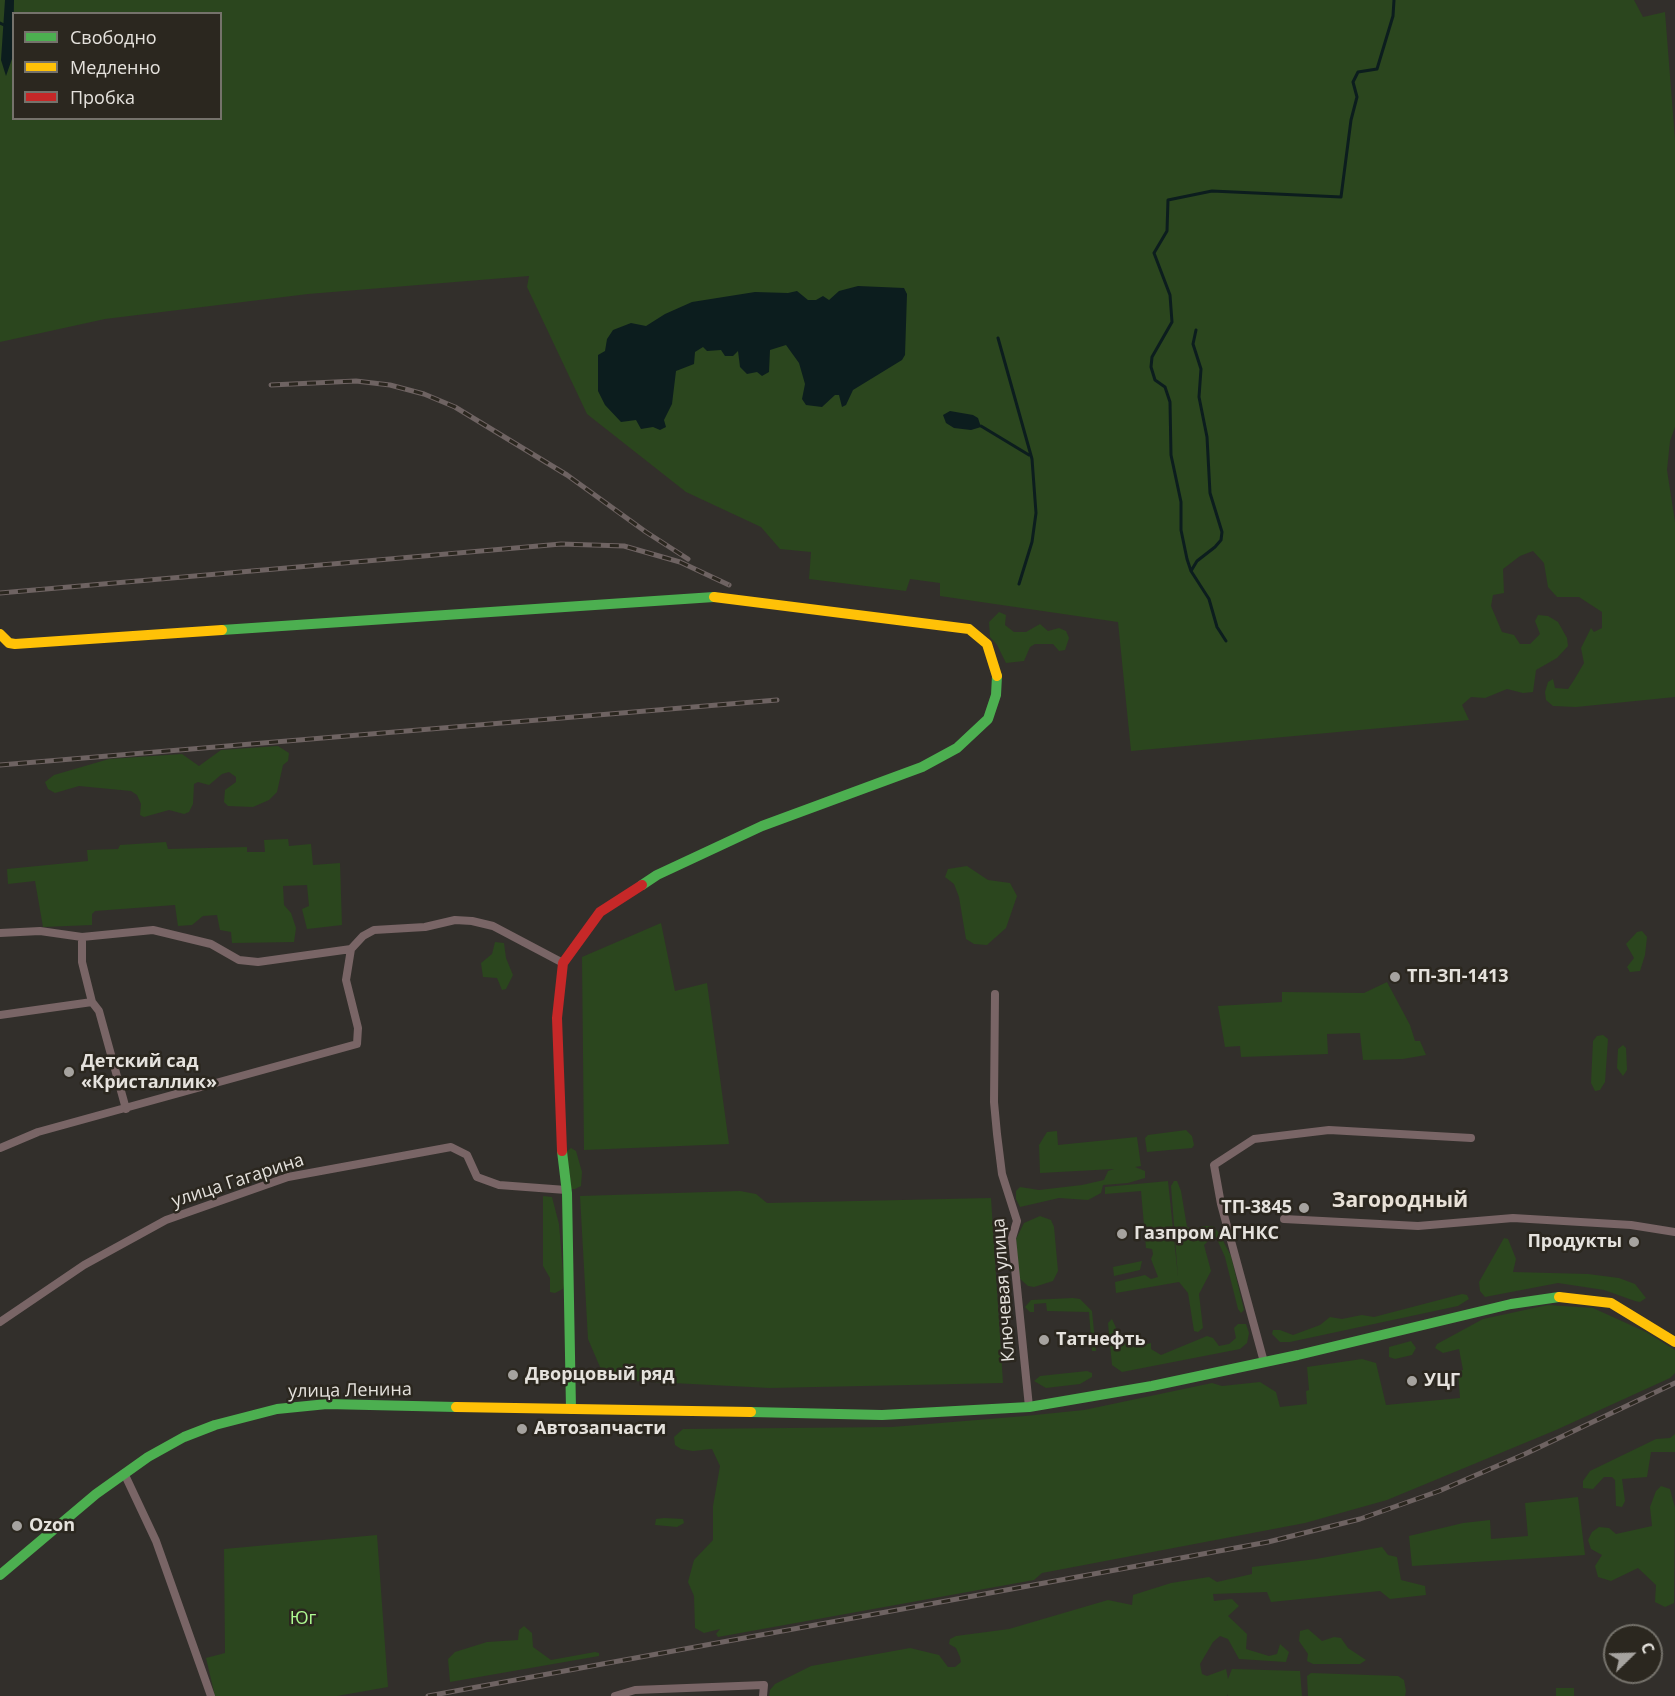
<!DOCTYPE html>
<html>
<head>
<meta charset="utf-8">
<style>
  body { margin:0 }
  #map { position:relative; width:1675px; height:1696px; overflow:hidden; background:#322f2b; font-family:"Open Sans",sans-serif }
  canvas { display:block }
  .legend { position:absolute; left:12px; top:12px; width:210px; height:108px; box-sizing:border-box; background:#2b271f; border:2px solid #75726b; margin:0; padding:8px 10px; list-style:none; font-size:18px; color:#e5e2dd }
  .legend li { display:flex; align-items:center; gap:12px; height:30px }
  .legend b { width:30px; border:2px solid #75726b }
  .north { position:absolute; left:1603px; top:1624px; width:60px; height:60px; box-sizing:border-box; background:#2b271f; border:2px solid #75726b; border-radius:50%; rotate:67deg; font-size:16px; font-weight:700; line-height:24px; text-align:center; color:#e5e2dd }
  .north::after { content:''; display:block; margin:auto; width:21px; height:27px; background:#a6a39f; clip-path:polygon(50% 0,100% 100%,50% 72%,0 100%) }
</style>
</head>
<body>
<div id="map">
<canvas width="1675" height="1696"></canvas>
<ul class="legend">
<li><b style="height:8px;background:#4caf50"></b>Свободно</li>
<li><b style="height:8px;background:#ffc107"></b>Медленно</li>
<li><b style="height:8px;background:#c62828"></b>Пробка</li>
</ul>
<div class="north">С</div>
</div>
<script>
const context = document.querySelector('canvas').getContext('2d');
context.lineJoin = 'round';
function fill(path, color) {
  context.fillStyle = color;
  context.fill(path, 'evenodd');
}
function poly(rows) {
  const path = new Path2D();
  for (const r of rows) {
    path.moveTo(r[0], r[1]);
    for (let i = 2; i < r.length; i += 2) path.lineTo(r[i], r[i + 1]);
  }
  return path;
}
function trace(path, color, width, dash) {
  context.strokeStyle = color;
  context.lineWidth = width;
  context.lineCap = dash ? 'butt' : 'round';
  context.setLineDash(dash || []);
  context.stroke(path);
}
function write(font, color, halo, rows, align = 'center') {
  context.font = font + ' "Open Sans",sans-serif';
  context.lineWidth = 5;
  context.setLineDash([]);
  context.textBaseline = 'middle';
  context.strokeStyle = halo;
  context.fillStyle = color;
  for (const [text, x, y, turn = 0] of rows) {
    context.save();
    context.translate(x, y);
    context.rotate((+turn || 0) * Math.PI / 180);
    context.textAlign = isNaN(turn) ? turn : align;
    if (halo) context.strokeText(text, 0, 0);
    context.fillText(text, 0, 0);
    context.restore();
  }
}
fill(poly([
  [0,0,1634,0,1643,17,1665,12,1675,140,1675,427,1670,441,1667,470,1675,522,1675,697,1576,707,1553,706,1546,700,1545,692,1548,682,1553,679,1555,688,1568,689,1574,680,1584,663,1581,648,1591,628,1594,632,1602,628,1602,612,1579,597,1557,597,1548,587,1544,563,1533,551,1520,556,1503,569,1504,593,1493,595,1491,606,1502,632,1514,635,1520,644,1530,644,1540,634,1535,621,1538,615,1548,616,1558,622,1567,638,1568,646,1557,658,1536,670,1533,692,1523,693,1507,689,1485,698,1471,697,1462,705,1469,720,1131,751,1118,622,940,596,940,583,910,579,906,591,809,579,811,552,780,549,761,527,686,492,587,414,527,287,529,276,308,294,105,319,0,342],
  [14,14,220,14,220,118,14,118],
  [999,612,1006,615,1005,625,1014,632,1026,632,1040,624,1048,631,1059,628,1066,631,1069,638,1065,650,1059,651,1053,644,1035,644,1030,647,1024,661,1006,663,997,645,990,637,989,622],
  [278,746,289,753,288,761,283,765,277,792,269,800,253,807,228,806,224,802,225,790,236,782,236,777,229,772,222,774,209,785,198,782,194,784,193,804,189,812,184,814,169,810,144,817,140,815,141,804,137,795,131,791,79,786,55,793,48,789,45,782,54,775,109,759,182,754,199,766,221,750],
  [288,839,289,846,311,844,313,865,340,863,342,925,307,929,302,909,309,906,307,885,283,886,284,905,291,913,296,928,294,942,232,943,231,932,220,930,217,915,203,916,192,925,178,926,175,905,95,911,92,914,92,925,43,927,35,881,8,884,7,869,88,861,87,850,118,849,120,845,166,842,168,849,247,847,247,852,265,852,264,840],
  [967,866,988,880,1010,883,1017,896,1006,928,987,945,974,944,966,939,959,897,954,884,945,877,948,869],
  [661,923,675,991,707,983,729,1144,584,1150,582,957],
  [1642,931,1647,937,1645,955,1640,971,1630,972,1627,967,1634,958,1626,944,1637,932],
  [495,942,504,943,506,958,513,975,506,989,502,990,497,978,483,977,481,963,492,954],
  [1387,982,1410,1025,1415,1041,1420,1041,1426,1055,1403,1059,1363,1060,1360,1033,1327,1034,1328,1054,1241,1057,1240,1046,1225,1047,1218,1006,1282,1002,1282,992,1364,993],
  [1603,1035,1608,1039,1605,1082,1600,1090,1595,1091,1591,1083,1593,1041,1597,1036],
  [1623,1045,1626,1048,1627,1070,1623,1076,1617,1068,1618,1049],
  [1186,1130,1192,1136,1194,1145,1192,1148,1147,1152,1145,1138,1148,1135],
  [1057,1131,1058,1145,1137,1137,1141,1166,1135,1167,1145,1171,1145,1178,1128,1183,1103,1185,1101,1193,1088,1200,1059,1198,1020,1207,1016,1199,1016,1191,1020,1187,1039,1190,1082,1185,1104,1180,1108,1171,1114,1169,1040,1173,1039,1145,1047,1132],
  [571,1148,576,1151,582,1172,581,1186,575,1189,571,1189,567,1151],
  [1168,1181,1178,1277,1171,1186,1174,1181,1177,1181,1181,1191,1187,1227,1194,1230,1203,1226,1213,1226,1219,1233,1231,1256,1244,1310,1241,1313,1238,1309,1225,1257,1216,1237,1213,1236,1204,1245,1211,1271,1199,1294,1203,1328,1198,1332,1194,1331,1188,1293,1179,1282,1116,1293,1115,1282,1145,1275,1151,1279,1158,1277,1151,1259,1153,1254,1152,1249,1146,1248,1141,1191,1105,1194,1105,1187],
  [740,1191,756,1194,767,1203,991,1198,1003,1383,770,1388,614,1380,603,1374,588,1339,580,1196],
  [543,1196,552,1197,559,1224,564,1284,563,1289,555,1293,550,1292,550,1278,543,1266],
  [1040,1216,1051,1220,1054,1227,1058,1271,1053,1281,1034,1287,1028,1286,1019,1278,1016,1239,1024,1223],
  [1504,1238,1508,1239,1516,1259,1513,1272,1588,1274,1619,1278,1635,1284,1646,1298,1640,1302,1635,1301,1604,1290,1558,1283,1485,1297,1480,1291,1479,1282],
  [1142,1261,1140,1270,1114,1276,1113,1267],
  [1462,1294,1467,1295,1469,1299,1458,1306,1290,1342,1280,1342,1272,1334,1273,1330,1280,1330,1293,1335,1320,1325,1330,1317,1342,1319,1362,1315,1374,1317],
  [1073,1298,1080,1299,1092,1311,1096,1351,1092,1351,1089,1312,1047,1311,1046,1303,1034,1304,1034,1312,1030,1312,1025,1307,1031,1300],
  [1548,1305,1593,1308,1646,1332,1675,1350,1675,1373,1670,1378,1556,1430,1387,1500,1305,1523,1042,1573,1034,1580,718,1637,716,1634,720,1629,704,1633,695,1628,694,1596,688,1582,694,1560,713,1540,713,1506,720,1466,712,1449,693,1451,681,1449,675,1445,674,1437,683,1429,892,1427,1025,1416,1084,1410,1212,1383,1222,1386,1260,1382,1276,1392,1280,1407,1307,1404,1306,1391,1309,1390,1307,1367,1362,1359,1376,1363,1386,1405,1460,1398,1458,1372,1463,1370,1459,1349,1443,1353,1435,1348,1437,1344,1483,1319],
  [1112,1319,1122,1341,1135,1347,1151,1343,1151,1349,1161,1355,1207,1336,1213,1338,1219,1346,1229,1344,1236,1338,1234,1328,1238,1324,1246,1324,1249,1333,1247,1343,1240,1349,1122,1372,1112,1365,1108,1323],
  [1411,1341,1416,1348,1412,1355,1395,1359,1389,1357,1389,1347],
  [1087,1371,1092,1373,1092,1377,1080,1384,1046,1388,1034,1381,1040,1376],
  [1675,1434,1675,1452,1651,1452,1647,1477,1622,1479,1625,1501,1622,1507,1616,1506,1615,1480,1612,1477,1604,1477,1593,1489,1583,1488,1583,1481,1590,1471,1656,1439,1670,1438],
  [1661,1486,1670,1489,1675,1508,1674,1603,1665,1607,1655,1602,1656,1585,1638,1568,1611,1581,1598,1577,1595,1566,1602,1555,1591,1549,1588,1540,1592,1532,1599,1527,1609,1528,1616,1534,1652,1526,1650,1507,1656,1491],
  [1578,1497,1585,1555,1412,1566,1409,1536,1463,1523,1490,1520,1491,1539,1528,1536,1525,1503],
  [664,1518,683,1519,684,1523,677,1527,655,1525,656,1519],
  [377,1535,388,1687,337,1696,215,1696,206,1658,225,1653,224,1549],
  [1382,1547,1388,1555,1397,1557,1401,1580,1425,1586,1426,1595,1390,1599,1380,1591,1271,1602,1267,1592,1213,1594,1214,1601,1232,1599,1239,1606,1228,1616,1247,1634,1246,1649,1269,1656,1277,1654,1280,1644,1289,1652,1286,1662,1239,1659,1228,1639,1220,1636,1213,1642,1200,1664,1202,1674,1207,1676,1226,1669,1228,1679,1232,1669,1300,1671,1302,1696,1228,1696,1227,1694,1227,1696,769,1696,770,1690,775,1684,811,1666,910,1648,939,1655,948,1667,955,1667,961,1662,960,1657,956,1648,949,1644,950,1639,956,1636,1009,1629,1108,1600,1132,1605,1133,1595,1171,1583,1209,1577,1217,1582,1252,1574,1252,1567,1316,1559],
  [524,1626,532,1633,533,1647,551,1660,595,1652,599,1653,599,1656,450,1682,448,1659,455,1652,487,1642,518,1640,519,1630],
  [1308,1629,1322,1641,1334,1637,1341,1638,1348,1648,1366,1660,1360,1664,1313,1664,1307,1661,1308,1654,1299,1641,1300,1631],
  [1311,1673,1398,1676,1404,1680,1406,1691,1405,1696,1308,1696,1307,1676],
  [1556,1688,1574,1688,1574,1696,1556,1696]
]), '#2b461e');
fill(poly([
  [5,0,14,0,13,56,6,76,1,60],
  [858,286,904,288,907,294,905,355,902,360,853,390,846,405,842,407,839,395,835,395,822,407,806,405,802,399,805,384,799,363,786,345,770,350,769,372,762,376,757,372,747,374,740,367,738,351,733,356,725,356,721,350,707,351,703,347,695,352,694,364,676,371,672,404,664,420,666,427,660,430,653,427,641,429,636,420,621,422,605,405,598,391,598,355,605,351,607,339,613,330,631,323,646,326,665,314,692,302,755,292,788,293,797,291,808,300,816,300,823,296,829,300,839,291],
  [950,411,973,415,978,418,981,427,971,430,954,428,946,423,943,415]
]), '#0c1d1e');
trace(poly([
  [0,23,4,25],
  [998,338,1032,459,1036,513,1032,542,1019,584],
  [981,426,1029,455],
  [1191,571,1197,561,1215,547,1221,540,1222,532,1210,493,1207,437,1199,397,1201,369,1193,344,1196,330],
  [1226,641,1217,627,1209,599,1191,571,1187,559,1181,530,1181,502,1171,455,1170,402,1165,387,1155,380,1151,367,1152,357,1172,322,1170,295,1154,253,1167,231,1168,200,1212,191,1341,197,1351,120,1357,97,1353,82,1358,72,1377,69,1393,16,1394,0]
]), '#0c1d1e', 3);
trace(poly([
  [0,933,40,931,82,937,153,930,211,944,239,960,258,962,351,949],
  [82,937,82,962,92,1002,99,1011,126,1109],
  [995,994,994,1102,997,1134,1002,1174,1017,1221,1012,1238,1029,1407],
  [0,1015,92,1002],
  [0,1148,38,1132,357,1044,358,1028,346,980,351,949,363,936,374,930,425,927,455,920,472,921,493,926,563,963],
  [1284,1219,1418,1226,1513,1218,1631,1225,1675,1232],
  [0,1322,84,1265,166,1220,288,1177,451,1147,467,1155,477,1177,499,1185,566,1190],
  [1264,1362,1221,1204,1214,1165,1254,1139,1329,1130,1471,1138],
  [124,1473,156,1541,211,1696],
  [615,1696,635,1690,764,1685,763,1696]
]), '#796566', 8);
trace(poly([
  [222,630,714,597],
  [642,885,657,875,762,826,922,767,957,748,988,719,996,695,997,676],
  [562,1151,567,1193,571,1409],
  [751,1412,882,1415,1029,1407,1152,1386,1298,1355,1511,1304,1559,1297],
  [0,1575,96,1494,148,1457,184,1437,215,1425,277,1409,327,1404,456,1407]
]), '#4caf50', 10);
trace(poly([
  [714,597,969,629,987,644,997,676],
  [0,634,9,643,15,644,222,630],
  [1559,1297,1611,1303,1675,1342],
  [456,1407,751,1412]
]), '#ffc107', 10);
trace(poly([
  [562,1151,557,1018,563,963,600,912,642,885]
]), '#c62828', 10);
const rail = poly([
  [271,385,356,381,390,385,424,394,455,407,567,475,646,532,688,559],
  [0,593,561,544,624,546,680,562,729,585],
  [0,765,777,700],
  [428,1696,1268,1542,1360,1519,1439,1491,1525,1454,1675,1383]
]);
trace(rail, '#6e6362', 5);
trace(rail, '#2b271f', 3, [9]);
for (const [x, y, r, color] of [
  [1395,977,6,"#a6a39f"],
  [69,1072,6,"#a6a39f"],
  [1304,1208,6,"#a6a39f"],
  [1122,1234,6,"#a6a39f"],
  [1634,1242,6,"#a6a39f"],
  [1044,1340,6,"#a6a39f"],
  [513,1375,6,"#a6a39f"],
  [1412,1381,6,"#a6a39f"],
  [522,1429,6,"#a6a39f"],
  [17,1526,6,"#a6a39f"]
]) {
  const dot = new Path2D();
  dot.arc(x, y, r, 0, 2 * Math.PI);
  context.fillStyle = color;
  context.fill(dot);
  trace(dot, '#2b271f', 2);
}
write('bold 18px', '#e5e2dd', '#2b271f', [
  ["ТП-ЗП-1413",1407,977],
  ["Детский сад",81,1062],
  ["«Кристаллик»",81,1083],
  ["ТП-3845",1292,1208,"right"],
  ["Газпром АГНКС",1134,1234],
  ["Продукты",1622,1242,"right"],
  ["Татнефть",1056,1340],
  ["Дворцовый ряд",525,1375],
  ["УЦГ",1424,1381],
  ["Автозапчасти",534,1429],
  ["Ozon",29,1526]
], 'left');
write('18px', '#e5e2dd', '#2b271f', [
  ["улица Гагарина",238,1181,-18],
  ["Ключевая улица",1004,1290,-94],
  ["улица Ленина",350,1391,-1]
]);
write('18px', '#aefa92', '#2b271f', [
  ["Юг",303,1619]
]);
write('bold 21px', '#e8e1d7', '#2b271f', [
  ["Загородный",1400,1201]
]);
</script>
</body>
</html>
